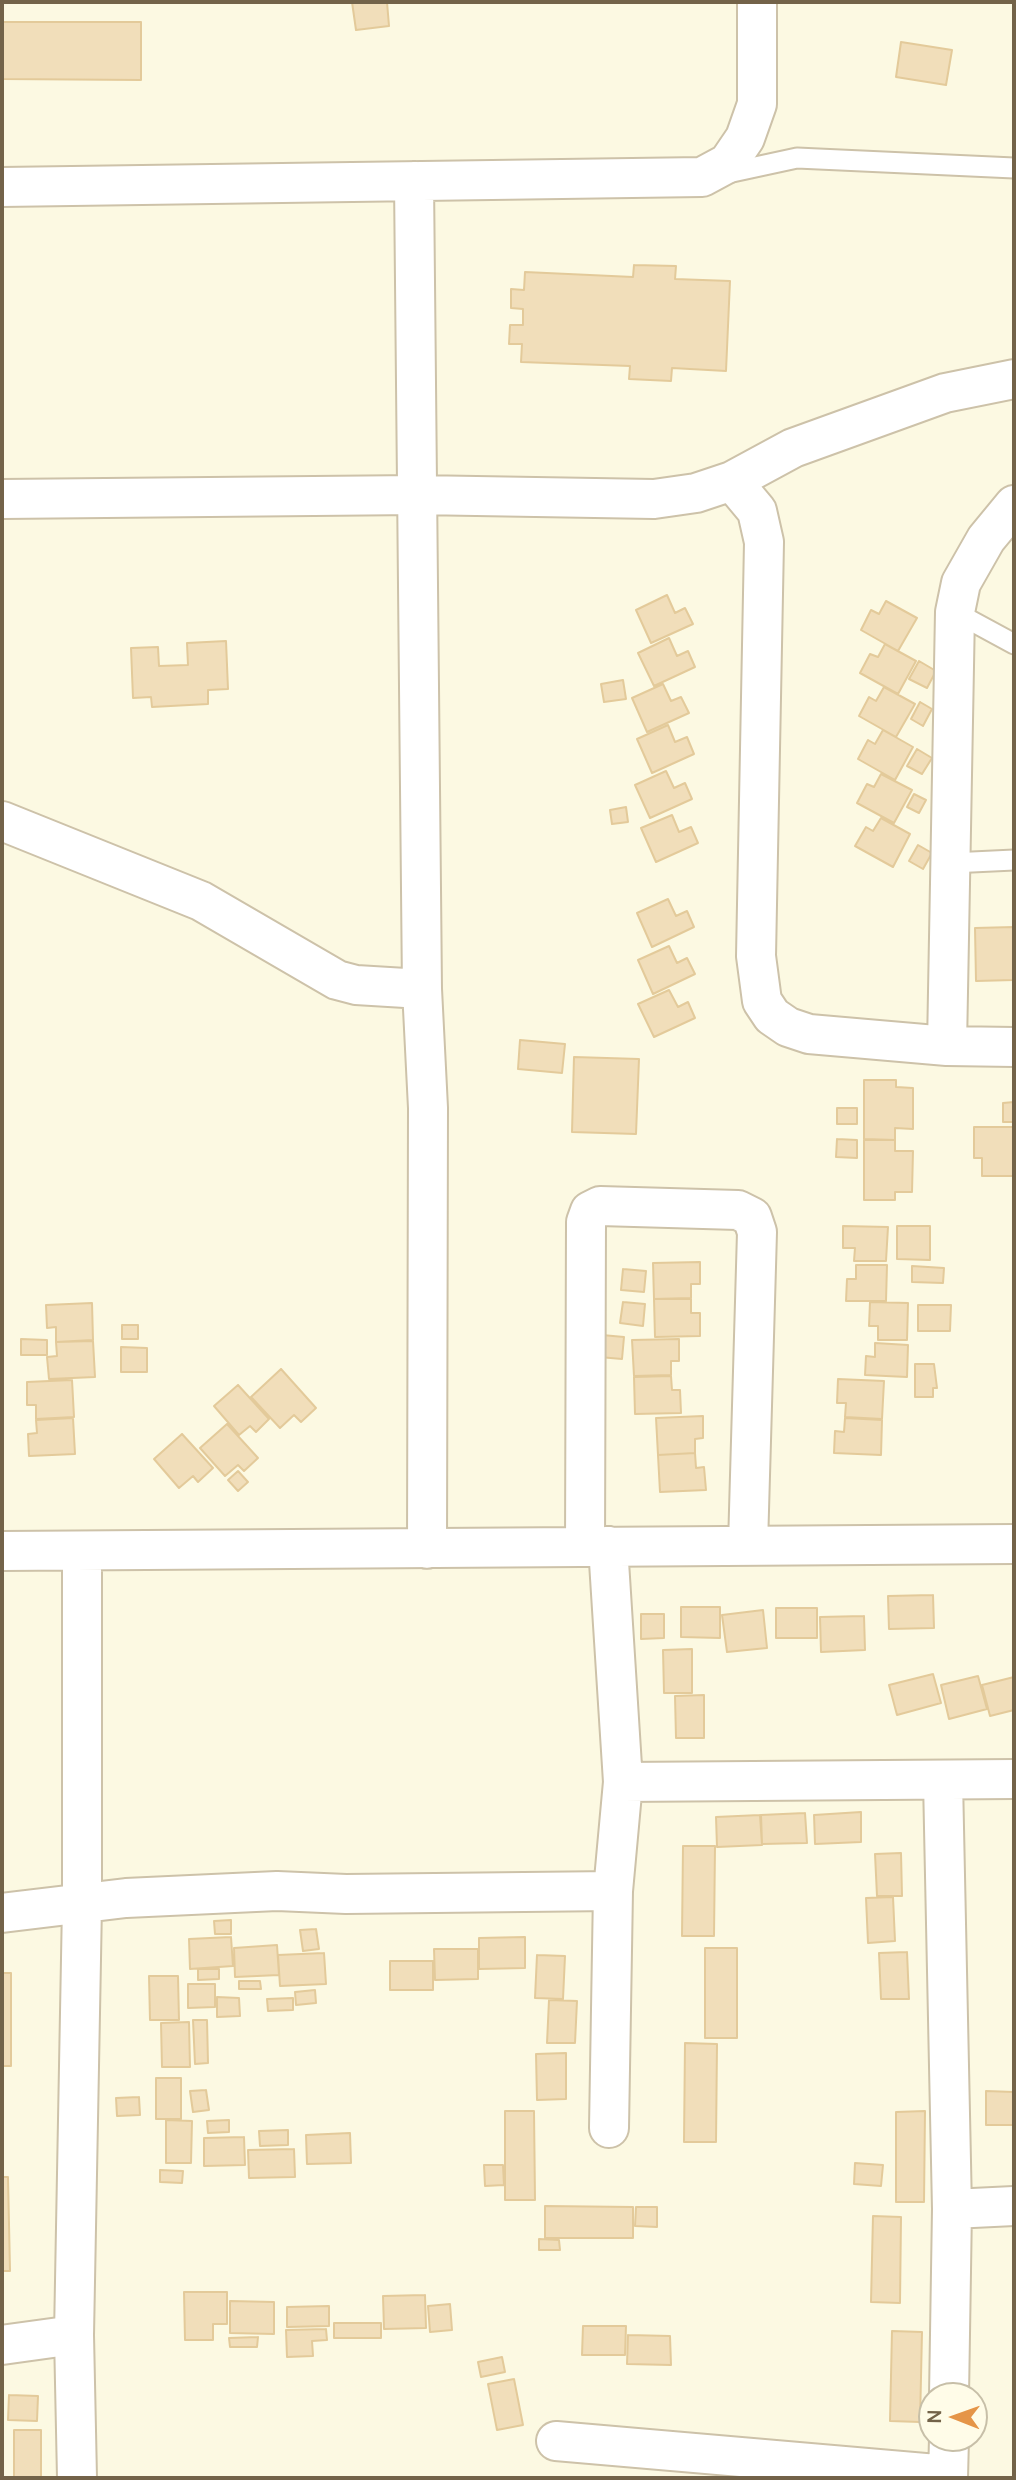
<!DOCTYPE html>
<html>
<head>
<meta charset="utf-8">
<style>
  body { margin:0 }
  #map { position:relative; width:1016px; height:2480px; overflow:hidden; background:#fcf9e2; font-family:Manrope,sans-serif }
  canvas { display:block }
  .frame { position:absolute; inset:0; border:4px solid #736349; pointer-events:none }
  .north { position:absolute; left:918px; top:2382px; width:70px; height:70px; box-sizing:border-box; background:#fffce8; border:2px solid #c7bfa8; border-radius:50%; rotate:271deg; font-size:19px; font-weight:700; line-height:28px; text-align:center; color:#736349 }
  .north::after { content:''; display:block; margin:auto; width:24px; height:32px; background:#e59548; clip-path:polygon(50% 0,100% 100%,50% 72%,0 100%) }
</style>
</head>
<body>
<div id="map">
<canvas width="1016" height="2480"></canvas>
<div class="frame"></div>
<div class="north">N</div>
</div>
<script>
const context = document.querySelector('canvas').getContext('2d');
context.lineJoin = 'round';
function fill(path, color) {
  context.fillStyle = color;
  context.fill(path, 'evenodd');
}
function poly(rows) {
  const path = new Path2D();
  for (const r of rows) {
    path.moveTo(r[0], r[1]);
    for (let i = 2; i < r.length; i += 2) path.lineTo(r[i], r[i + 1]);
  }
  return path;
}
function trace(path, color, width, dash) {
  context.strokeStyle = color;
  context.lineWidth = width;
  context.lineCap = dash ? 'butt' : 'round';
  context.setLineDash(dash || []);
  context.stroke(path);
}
const building = poly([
  [352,2,387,2,389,26,356,30,352,2],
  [2,22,141,22,141,80,2,79,2,22],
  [901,42,952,50,946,85,896,77,901,42],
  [634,265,676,266,675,279,730,281,726,371,672,368,671,381,629,379,630,366,521,362,522,344,509,344,510,325,523,325,523,309,511,308,511,289,524,290,525,272,633,277,634,265],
  [667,595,675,613,685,608,693,624,651,643,636,610,667,595],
  [886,601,917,618,898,651,861,630,871,610,879,614,886,601],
  [669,638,677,656,688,651,695,667,654,686,638,653,669,638],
  [226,641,228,689,208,690,208,704,152,707,151,697,133,698,131,648,158,647,159,666,188,665,187,643,226,641],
  [885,644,916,661,898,694,860,673,870,654,878,657,885,644],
  [919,661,936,671,927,688,909,679,919,661],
  [623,680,626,699,604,702,601,684,623,680],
  [663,684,671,701,681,697,689,713,647,732,632,698,663,684],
  [884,687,915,704,896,737,859,716,869,697,876,701,884,687],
  [920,702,932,709,923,726,911,719,920,702],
  [668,725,675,742,687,737,694,754,652,773,637,739,668,725],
  [883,730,913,747,895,780,858,759,868,740,875,744,883,730],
  [917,749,932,758,922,774,907,766,917,749],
  [666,771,674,788,685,783,692,799,650,818,635,785,666,771],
  [881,774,912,790,894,823,857,803,867,784,874,787,881,774],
  [914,794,926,800,919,813,907,807,914,794],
  [626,807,628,822,612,824,610,810,626,807],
  [672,815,679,832,691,827,698,843,656,862,641,828,672,815],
  [881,818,910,834,893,867,855,846,866,827,873,831,881,818],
  [918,845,932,853,923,869,909,861,918,845],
  [668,899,676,916,687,911,694,927,652,947,637,913,668,899],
  [1014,927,1014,980,976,981,975,928,1014,927],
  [669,946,677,963,687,958,695,974,653,994,638,960,669,946],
  [669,990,678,1007,688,1002,695,1018,654,1037,638,1004,669,990],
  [520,1040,565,1044,562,1073,518,1069,520,1040],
  [574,1057,639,1059,636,1134,572,1132,574,1057],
  [864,1080,896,1080,896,1087,913,1088,913,1129,895,1128,895,1140,864,1139,864,1080],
  [1014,1102,1014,1122,1003,1122,1003,1103,1014,1102],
  [837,1108,857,1108,857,1124,837,1124,837,1108],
  [974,1127,1014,1127,1014,1176,982,1176,982,1158,974,1158,974,1127],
  [837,1139,857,1140,857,1158,836,1157,837,1139],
  [864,1140,895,1140,895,1151,913,1151,912,1192,895,1192,895,1200,864,1200,864,1140],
  [843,1226,888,1227,886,1261,854,1261,855,1248,843,1248,843,1226],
  [897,1226,930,1226,930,1260,897,1259,897,1226],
  [700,1262,700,1284,691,1284,691,1298,654,1299,653,1263,700,1262],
  [856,1265,887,1265,886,1301,846,1301,847,1279,856,1279,856,1265],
  [912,1266,944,1268,943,1283,912,1282,912,1266],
  [623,1269,646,1271,644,1292,621,1290,623,1269],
  [654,1299,691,1299,691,1313,700,1313,700,1336,655,1337,654,1299],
  [623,1302,645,1304,643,1326,620,1323,623,1302],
  [870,1302,908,1303,907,1340,878,1340,878,1326,869,1326,870,1302],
  [92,1303,93,1340,56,1342,56,1327,47,1328,46,1305,92,1303],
  [918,1305,951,1305,950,1331,918,1331,918,1305],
  [122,1325,138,1325,138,1339,122,1339,122,1325],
  [602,1335,624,1337,622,1359,599,1357,602,1335],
  [21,1339,47,1340,47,1355,21,1355,21,1339],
  [679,1339,679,1361,671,1361,671,1375,634,1376,632,1340,679,1339],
  [93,1341,95,1377,49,1379,47,1357,57,1356,56,1342,93,1341],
  [875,1343,908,1345,907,1377,865,1375,866,1356,875,1357,875,1343],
  [121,1347,147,1348,147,1372,121,1372,121,1347],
  [915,1364,934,1364,937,1388,933,1388,933,1397,915,1397,915,1364],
  [281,1369,316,1408,301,1422,294,1415,280,1428,251,1397,281,1369],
  [671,1376,672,1390,680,1390,681,1413,635,1414,634,1377,671,1376],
  [838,1379,884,1381,882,1419,845,1417,846,1403,837,1403,838,1379],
  [72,1380,74,1417,36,1419,36,1405,27,1405,27,1382,72,1380],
  [238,1385,269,1419,256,1432,250,1426,239,1435,214,1406,238,1385],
  [703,1416,703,1438,695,1439,695,1453,658,1455,656,1418,703,1416],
  [73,1418,75,1454,29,1456,28,1434,37,1433,36,1420,73,1418],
  [845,1418,882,1420,881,1455,834,1453,835,1431,844,1432,845,1418],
  [227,1424,258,1458,244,1471,238,1465,225,1476,200,1448,227,1424],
  [182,1434,213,1468,198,1482,193,1476,179,1488,154,1459,182,1434],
  [695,1453,696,1468,704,1467,706,1490,660,1492,658,1455,695,1453],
  [238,1471,248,1482,238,1491,228,1480,238,1471],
  [933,1595,934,1628,889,1629,888,1596,933,1595],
  [681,1607,720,1607,720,1638,681,1637,681,1607],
  [776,1608,817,1608,817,1638,776,1638,776,1608],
  [763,1610,767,1648,727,1652,722,1615,763,1610],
  [641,1614,664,1614,664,1638,641,1639,641,1614],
  [864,1616,865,1650,821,1652,820,1617,864,1616],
  [692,1649,692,1693,664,1693,663,1650,692,1649],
  [933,1674,941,1703,897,1715,889,1685,933,1674],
  [978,1676,987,1709,949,1719,941,1685,978,1676],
  [1014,1677,1014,1710,990,1716,982,1685,1014,1677],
  [704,1695,704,1738,676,1738,675,1696,704,1695],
  [861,1812,861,1842,815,1844,814,1815,861,1812],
  [805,1813,807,1843,762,1844,761,1815,805,1813],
  [760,1815,762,1845,717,1847,716,1817,760,1815],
  [683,1846,715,1846,714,1936,682,1936,683,1846],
  [901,1853,902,1896,877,1896,875,1854,901,1853],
  [893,1897,895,1941,868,1943,866,1898,893,1897],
  [231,1920,231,1934,215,1934,214,1921,231,1920],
  [316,1929,319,1949,303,1951,300,1930,316,1929],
  [231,1937,233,1966,190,1969,189,1939,231,1937],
  [525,1937,525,1968,479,1969,479,1938,525,1937],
  [277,1945,279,1975,235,1977,234,1948,277,1945],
  [705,1948,737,1948,737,2038,705,2038,705,1948],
  [434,1949,478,1949,478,1979,435,1980,434,1949],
  [907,1952,909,1999,881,1999,879,1953,907,1952],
  [324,1953,326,1984,280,1986,278,1955,324,1953],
  [537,1955,565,1956,563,1999,535,1998,537,1955],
  [390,1961,433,1961,433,1990,390,1990,390,1961],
  [198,1969,219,1969,219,1979,198,1980,198,1969],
  [2,1973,11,1973,11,2066,2,2066,2,1973],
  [149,1976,178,1976,179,2020,150,2020,149,1976],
  [239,1981,260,1981,261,1989,239,1989,239,1981],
  [188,1984,215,1984,215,2007,188,2008,188,1984],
  [315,1990,316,2003,296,2005,295,1992,315,1990],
  [217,1997,239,1998,240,2016,217,2017,217,1997],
  [293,1998,293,2010,268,2011,267,1999,293,1998],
  [549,2000,577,2001,575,2043,547,2043,549,2000],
  [193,2020,207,2020,208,2063,195,2064,193,2020],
  [189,2022,190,2067,162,2067,161,2023,189,2022],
  [685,2043,717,2044,716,2142,684,2142,685,2043],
  [566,2053,566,2099,537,2100,536,2054,566,2053],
  [156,2078,181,2078,181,2119,156,2119,156,2078],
  [206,2090,209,2110,193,2112,190,2091,206,2090],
  [986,2091,1014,2092,1014,2125,986,2125,986,2091],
  [139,2097,140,2115,117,2116,116,2098,139,2097],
  [505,2111,534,2111,535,2200,505,2200,505,2111],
  [925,2111,924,2202,896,2202,896,2112,925,2111],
  [166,2120,192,2121,191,2163,166,2163,166,2120],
  [229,2120,229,2132,208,2133,207,2121,229,2120],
  [288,2130,288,2145,260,2146,259,2131,288,2130],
  [350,2133,351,2163,307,2164,306,2135,350,2133],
  [244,2137,245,2165,204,2166,204,2138,244,2137],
  [294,2149,295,2177,249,2178,248,2150,294,2149],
  [855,2163,883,2165,881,2186,854,2184,855,2163],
  [484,2165,503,2165,504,2185,485,2186,484,2165],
  [160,2170,183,2171,182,2183,160,2182,160,2170],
  [2,2177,8,2177,10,2271,2,2271,2,2177],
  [545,2206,633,2207,633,2238,545,2238,545,2206],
  [636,2207,657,2207,657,2227,635,2226,636,2207],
  [873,2216,901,2217,900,2303,871,2302,873,2216],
  [539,2239,559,2240,560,2250,539,2250,539,2239],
  [184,2292,227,2292,227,2324,213,2324,213,2340,185,2340,184,2292],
  [425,2295,426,2328,384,2329,383,2296,425,2295],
  [230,2301,274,2302,274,2334,230,2333,230,2301],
  [450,2304,452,2330,430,2332,428,2306,450,2304],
  [329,2306,329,2326,287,2327,287,2307,329,2306],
  [334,2323,381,2323,381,2338,334,2338,334,2323],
  [583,2326,626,2326,625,2355,582,2355,583,2326],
  [326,2329,327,2340,312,2341,313,2356,287,2357,286,2330,326,2329],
  [892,2331,922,2332,920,2422,890,2421,892,2331],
  [628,2335,670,2336,671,2365,627,2364,628,2335],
  [258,2337,257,2347,230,2347,229,2338,258,2337],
  [502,2357,505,2372,481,2377,478,2362,502,2357],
  [514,2379,523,2425,497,2430,488,2384,514,2379],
  [9,2395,38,2396,37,2421,8,2420,9,2395],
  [14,2430,41,2430,41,2478,14,2478,14,2430]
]);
fill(building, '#f1deba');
trace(building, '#e3ca9a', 2);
const service = poly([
  [723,174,797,158,1014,168],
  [955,612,1014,644],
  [951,863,1014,860]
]);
const minor = poly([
  [414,181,422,989,428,1108,427,1549],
  [2,187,702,177,728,163,745,138,757,104,757,2],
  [732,481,757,511,764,542,756,956,762,1001,772,1016,788,1027,809,1034,947,1046,1014,1047],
  [2,499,417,495,654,499,696,493,732,481,793,448,945,393,1014,379],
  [2,821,201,901,337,980,356,985,422,989],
  [947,1046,955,612,961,583,986,539,1014,505],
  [608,1546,623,1782,613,1891,609,2128],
  [585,1547,586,1222,590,1211,600,1206,738,1210,752,1217,757,1232,748,1545],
  [2,1551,1014,1544],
  [943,1780,952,2209,949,2396],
  [623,1782,1014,1779],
  [2,1913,126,1898,277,1891,346,1894,613,1891],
  [952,2209,1014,2206],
  [2,2345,74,2335],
  [556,2441,948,2475],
  [77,2478,74,2335,82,1905,82,1552],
  [948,2478,949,2438]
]);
trace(service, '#cdc2a9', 23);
trace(minor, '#cdc2a9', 42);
trace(service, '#fff', 19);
trace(minor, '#fff', 38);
</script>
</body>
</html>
